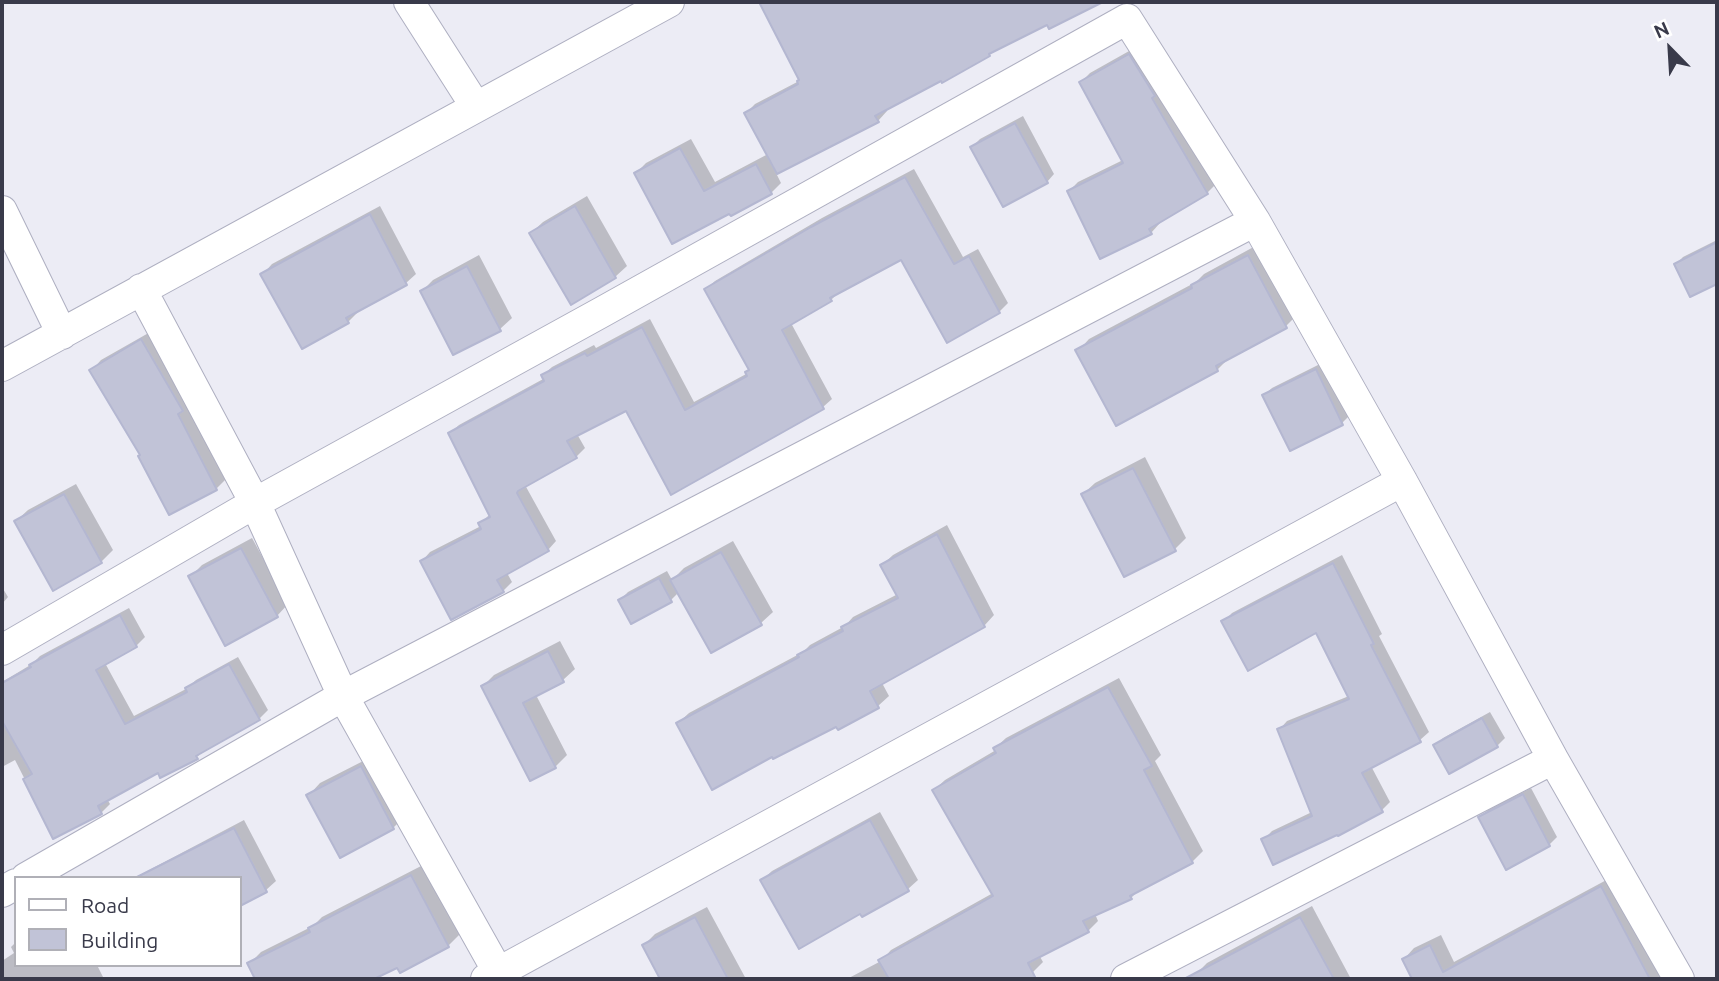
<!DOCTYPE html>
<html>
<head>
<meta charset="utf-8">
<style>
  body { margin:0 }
  #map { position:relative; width:1719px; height:981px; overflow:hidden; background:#ececf5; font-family:Ubuntu,sans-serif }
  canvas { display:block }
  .frame { position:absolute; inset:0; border:4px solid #393a4a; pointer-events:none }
  .legend { position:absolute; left:14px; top:876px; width:228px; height:91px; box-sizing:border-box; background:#fff; border:2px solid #b0b0b7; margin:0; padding:9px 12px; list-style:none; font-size:21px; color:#393a4a }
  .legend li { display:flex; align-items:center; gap:14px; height:35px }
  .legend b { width:35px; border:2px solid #b0b0b7 }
  .north { position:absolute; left:1635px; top:14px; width:70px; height:70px; -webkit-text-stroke:5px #fff; paint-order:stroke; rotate:336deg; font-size:19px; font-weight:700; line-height:28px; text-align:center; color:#393a4a }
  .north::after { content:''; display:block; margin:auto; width:24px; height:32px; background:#393a4a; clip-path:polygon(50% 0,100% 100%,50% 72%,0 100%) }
</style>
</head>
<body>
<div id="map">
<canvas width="1719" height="981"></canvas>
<div class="frame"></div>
<ul class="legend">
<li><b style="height:9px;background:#fff"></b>Road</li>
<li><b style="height:19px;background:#c1c3d7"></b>Building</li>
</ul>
<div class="north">N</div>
</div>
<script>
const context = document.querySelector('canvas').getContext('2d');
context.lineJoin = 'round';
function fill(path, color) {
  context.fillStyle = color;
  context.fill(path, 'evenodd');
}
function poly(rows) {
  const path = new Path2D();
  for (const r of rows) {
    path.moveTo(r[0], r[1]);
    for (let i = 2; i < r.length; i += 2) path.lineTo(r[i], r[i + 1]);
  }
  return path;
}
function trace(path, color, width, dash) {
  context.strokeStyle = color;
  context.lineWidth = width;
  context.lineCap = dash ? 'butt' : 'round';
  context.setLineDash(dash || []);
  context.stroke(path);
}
fill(poly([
  [761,2,1100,2,1050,26,1048,22,885,109,887,111,878,121,776,173,781,183,771,193,731,214,636,173,646,163,691,139,715,182,768,154,746,113,755,104,801,80],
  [1138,46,1216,184,1207,193,1159,221,1160,223,1151,233,1069,191,1078,182,1123,160,1081,82,1090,73],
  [1023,116,1054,174,1047,182,972,147,980,139],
  [914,169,963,257,978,249,1008,303,999,312,902,257,840,291,831,300,791,323,832,399,823,407,713,470,627,408,577,434,585,448,576,457,525,485,556,541,548,550,507,573,512,582,503,591,422,561,430,552,481,526,480,524,490,514,450,433,459,425,545,378,543,375,552,367,594,345,596,348,650,319,694,402,748,373,751,369,706,289,715,281,822,218],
  [587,196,627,266,615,277,531,233,543,222],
  [380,206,416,274,406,283,357,310,358,312,348,322,263,274,272,264],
  [1717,240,1717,282,1691,295,1676,264,1683,257],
  [1259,244,1297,315,1286,326,1229,358,1217,370,1078,351,1089,339,1196,282,1204,274],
  [479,255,512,318,500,329,422,291,433,280],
  [152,331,226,479,216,489,92,370,101,360],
  [1324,362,1349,416,1342,423,1264,395,1272,388],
  [1145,457,1186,538,1175,549,1083,494,1095,483],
  [76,484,113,550,101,562,53,588,16,521,28,510],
  [947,525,994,615,984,626,882,683,889,696,878,706,839,728,837,725,678,723,689,713,803,652,810,645,845,626,853,617,898,594,882,565,893,555],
  [252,538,288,604,277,616,190,577,202,565],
  [733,541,773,612,761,623,712,650,679,592,671,600,632,621,620,600,628,592,667,571,672,580,684,568],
  [1342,555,1382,634,1379,636,1429,732,1420,740,1371,766,1390,802,1382,810,1263,840,1272,831,1312,812,1279,730,1287,721,1349,696,1317,630,1223,622,1232,613],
  [2,587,8,597,2,604],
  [129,608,145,637,136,646,105,663,134,716,186,689,196,680,238,657,268,710,259,719,206,749,197,757,158,770,107,799,110,804,101,813,54,837,15,760,2,767,2,682,32,664,40,656],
  [560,641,575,669,563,680,536,695,567,755,555,767,531,779,483,686,494,675],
  [1119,678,1161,755,1155,761,1203,851,1192,862,1139,890,1131,898,1095,914,1098,921,1088,931,1039,955,1043,962,1032,973,1020,979,847,979,881,961,891,950,993,893,934,790,945,780,996,750,995,748,1006,738],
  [1490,712,1505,738,1497,746,1435,746,1443,738],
  [373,756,405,816,393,828,309,795,320,783],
  [1531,788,1557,837,1549,845,1480,818,1488,810],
  [880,812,918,880,908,889,863,915,861,912,762,880,772,871],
  [244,820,276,881,266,890,240,904,240,878,134,878],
  [423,865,460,934,448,946,398,965,369,979,257,979,249,964,261,952,313,926,322,917],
  [1612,877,1666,979,1414,979,1404,959,1414,948,1441,935,1454,962],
  [1312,906,1351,979,1198,979,1196,974,1207,963],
  [707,907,746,979,662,979,644,945,655,934],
  [16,942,16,965,97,965,104,979,2,979,2,961,14,953,11,947]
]), '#0003');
const building = poly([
  [759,2,1103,2,1049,29,1047,25,989,54,990,56,942,83,941,81,875,116,879,122,777,174,744,113,798,84,797,81,799,80,759,2],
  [1129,54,1155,96,1152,98,1208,194,1149,229,1152,234,1100,259,1067,191,1123,163,1079,82,1129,54],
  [1015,123,1048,183,1003,207,970,147,1015,123],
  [680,148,704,191,756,164,772,194,731,216,729,214,672,244,634,173,680,148],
  [905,177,954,264,969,256,1000,313,947,343,901,260,830,298,832,301,782,330,824,409,671,495,626,411,567,441,577,458,518,491,517,493,549,551,497,580,504,592,451,620,420,561,481,529,478,523,490,517,448,433,544,381,541,375,585,353,587,356,642,327,685,410,747,376,745,372,749,370,704,289,811,227,905,177],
  [575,206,616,278,571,305,529,233,575,206],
  [370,214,407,285,346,318,349,323,302,349,260,274,370,214],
  [1717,242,1717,284,1690,297,1674,264,1717,242],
  [1248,255,1287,328,1216,366,1218,371,1116,426,1075,350,1192,288,1191,285,1248,255],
  [467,266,501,331,453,355,420,291,467,266],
  [141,339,183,411,178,414,217,490,169,515,138,456,140,455,89,370,141,339],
  [1316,369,1343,425,1290,451,1262,395,1316,369],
  [1133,468,1176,551,1124,577,1081,494,1133,468],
  [64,494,102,563,53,591,14,521,64,494],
  [937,534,985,627,870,691,879,708,838,730,836,727,773,759,772,757,712,790,676,723,799,657,797,655,843,631,841,627,898,598,880,565,937,534],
  [241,548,278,617,225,646,188,576,241,548],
  [721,552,762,625,711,653,670,580,721,552],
  [1333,563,1374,644,1371,645,1421,742,1362,773,1383,812,1338,836,1337,835,1273,865,1261,839,1312,816,1277,729,1349,699,1316,633,1248,671,1221,621,1333,563],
  [659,578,672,602,631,624,618,600,659,578],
  [120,615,137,647,96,670,125,724,187,692,185,688,229,664,260,720,196,756,198,759,160,778,158,773,98,806,102,814,53,839,23,779,32,774,2,721,2,683,31,667,29,665,120,615],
  [548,651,564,682,523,703,556,768,530,781,481,686,548,651],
  [1108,687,1152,766,1144,770,1193,863,1130,896,1132,899,1083,921,1089,932,1028,963,1036,979,889,979,878,960,993,896,932,790,996,753,993,748,1108,687],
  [1482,718,1498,747,1449,774,1433,745,1482,718],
  [361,766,394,829,340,858,306,795,361,766],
  [1523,794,1550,846,1506,870,1478,817,1523,794],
  [870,820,909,891,862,917,860,914,799,949,760,880,870,820],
  [234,828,267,892,240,906,240,878,135,878,234,828],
  [411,875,449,947,400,973,397,968,374,979,255,979,247,963,310,932,308,928,411,875],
  [1601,886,1650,979,1412,979,1402,959,1430,945,1443,972,1601,886],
  [695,917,728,979,660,979,642,945,695,917],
  [1300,917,1334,979,1184,979,1256,941,1300,917]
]);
fill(building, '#c1c3d7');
trace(building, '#b4b7d1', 2);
const minor = poly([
  [409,2,476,107],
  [2,211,62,334],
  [141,289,255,503,343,696,502,979],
  [2,366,669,2],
  [2,650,255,503,602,312,1127,19,1255,221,1402,481,1553,759,1679,979],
  [26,878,343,696,1255,221],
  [2,892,16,884],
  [486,979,1402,481],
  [1126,979,1553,759]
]);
trace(minor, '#aeafc1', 32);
trace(minor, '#fff', 30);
</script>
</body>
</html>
